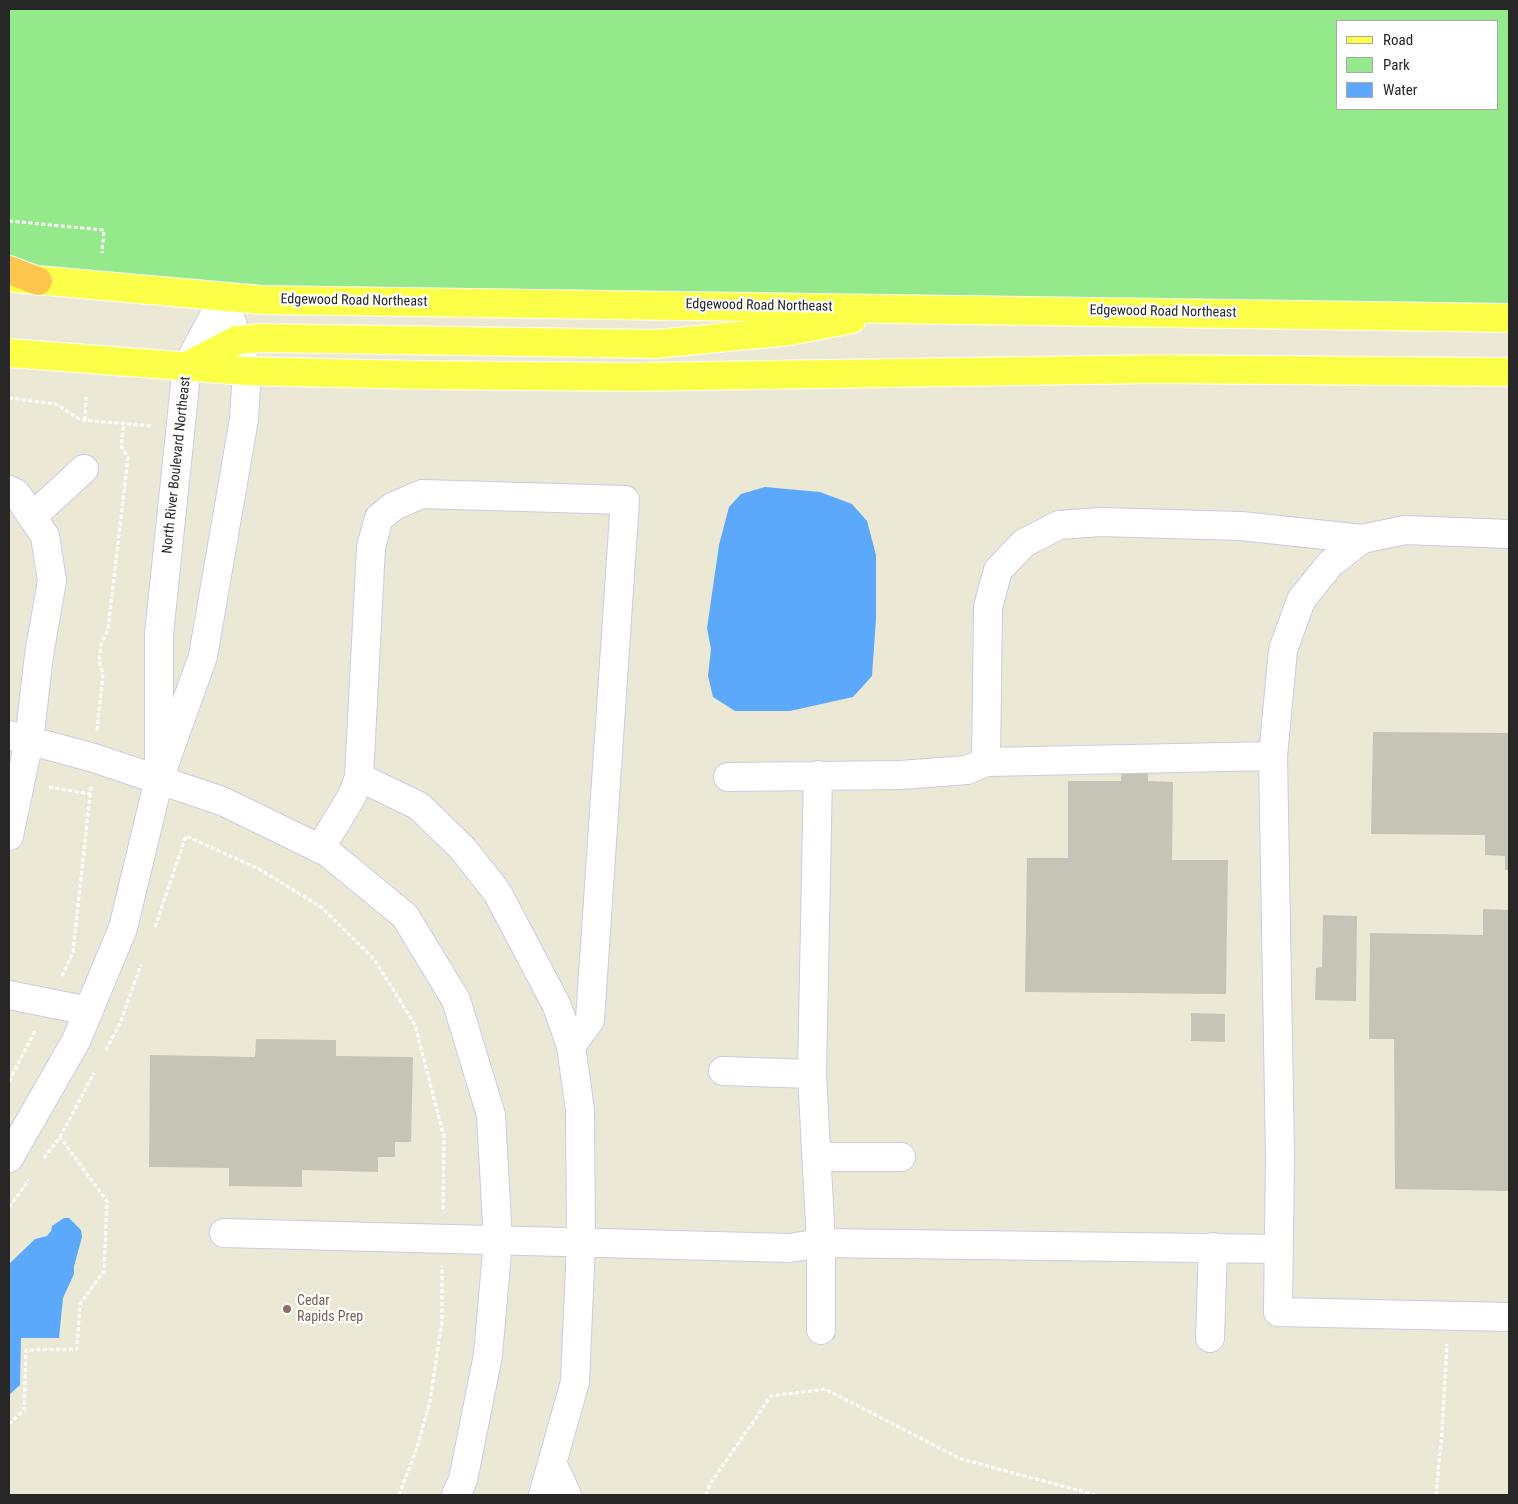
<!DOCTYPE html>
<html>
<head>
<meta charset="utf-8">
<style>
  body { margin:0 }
  #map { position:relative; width:1518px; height:1504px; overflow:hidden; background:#ece8d6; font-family:"Roboto Condensed",sans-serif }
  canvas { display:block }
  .frame { position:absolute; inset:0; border:10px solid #272727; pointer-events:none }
  .legend { position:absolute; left:1336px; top:20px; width:162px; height:90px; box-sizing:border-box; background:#fff; border:1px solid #a9a9a9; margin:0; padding:6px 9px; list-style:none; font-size:15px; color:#272727 }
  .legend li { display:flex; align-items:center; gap:10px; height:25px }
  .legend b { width:25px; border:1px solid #a9a9a9 }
</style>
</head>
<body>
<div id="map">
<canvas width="1518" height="1504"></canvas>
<div class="frame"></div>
<ul class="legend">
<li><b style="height:6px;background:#fcff47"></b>Road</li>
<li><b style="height:14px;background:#94e98b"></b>Park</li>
<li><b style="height:14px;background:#5ca9fb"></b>Water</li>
</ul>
</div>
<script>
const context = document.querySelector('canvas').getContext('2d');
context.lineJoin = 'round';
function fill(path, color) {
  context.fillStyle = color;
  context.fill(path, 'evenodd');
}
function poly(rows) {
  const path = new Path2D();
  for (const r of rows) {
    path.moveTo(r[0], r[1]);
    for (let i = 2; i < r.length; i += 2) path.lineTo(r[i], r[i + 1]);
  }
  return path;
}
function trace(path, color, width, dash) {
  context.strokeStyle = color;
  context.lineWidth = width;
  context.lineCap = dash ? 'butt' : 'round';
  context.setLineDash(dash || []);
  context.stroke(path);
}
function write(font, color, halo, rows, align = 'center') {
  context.font = font + ' "Roboto Condensed",sans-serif';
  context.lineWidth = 4.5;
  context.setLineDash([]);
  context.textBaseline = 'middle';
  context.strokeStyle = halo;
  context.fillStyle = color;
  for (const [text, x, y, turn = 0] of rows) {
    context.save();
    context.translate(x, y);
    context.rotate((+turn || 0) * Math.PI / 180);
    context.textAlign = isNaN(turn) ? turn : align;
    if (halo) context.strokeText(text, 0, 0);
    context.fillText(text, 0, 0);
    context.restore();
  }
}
fill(poly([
  [9,9,1509,9,1509,318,416,298,9,270],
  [1337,21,1497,21,1497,109,1337,109]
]), '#94e98b');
fill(poly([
  [765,487,820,492,852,504,867,521,876,555,876,619,872,676,853,697,790,711,735,711,713,697,708,676,711,649,707,628,719,545,729,507,741,494],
  [64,1218,69,1218,81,1230,82,1237,74,1266,74,1274,63,1298,59,1338,21,1338,20,1385,9,1395,9,1264,35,1239,47,1236,51,1231,52,1226]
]), '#5ca9fb');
fill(poly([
  [1373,732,1509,733,1509,870,1505,870,1505,856,1485,855,1485,835,1371,834],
  [1122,770,1148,770,1148,781,1173,782,1172,860,1228,860,1226,994,1025,992,1027,858,1068,858,1068,781,1121,781],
  [1483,909,1509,910,1509,1191,1395,1189,1394,1039,1369,1039,1370,933,1483,935],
  [1323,915,1357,916,1356,1001,1315,1000,1316,968,1322,967],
  [1191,1013,1225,1014,1225,1042,1191,1041],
  [256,1039,336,1040,336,1056,413,1057,411,1142,395,1142,395,1157,378,1157,378,1172,302,1170,302,1187,229,1186,229,1168,149,1167,150,1055,255,1057]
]), '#c6c4b6');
const minor = poly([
  [9,490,16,493,45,536,52,581,39,655,29,741,9,836],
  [32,517,84,469],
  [1509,534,1405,530,1362,539,1330,564,1301,600,1283,650,1273,756,1280,1155,1278,1312,1509,1317],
  [9,735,94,758,222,801,327,852,405,916,456,1000,491,1115,498,1241,488,1355,463,1480,456,1495],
  [159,762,159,634,187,366,224,297],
  [986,762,1273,756],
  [359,777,419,806,463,849,497,892,557,1006,571,1046,580,1110,581,1243,575,1382,543,1495],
  [728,777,901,775,967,770,986,762,988,607,998,570,1024,543,1059,525,1101,522,1241,526,1362,539],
  [320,849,352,796,359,777,371,547,379,518,394,506,422,494,625,500,590,1020,571,1046],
  [9,995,89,1011],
  [723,1071,812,1074,821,1243,821,1330],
  [812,1074,818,775],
  [817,1157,901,1157],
  [9,1158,76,1041,123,928,159,779,203,656,244,419,247,371,224,297],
  [224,1233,789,1248,821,1243,1279,1249],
  [1210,1338,1213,1247],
  [552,1463,567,1495]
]);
const major = poly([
  [14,278,262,300,1509,318],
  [9,353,247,371,415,375,633,377,1154,369,1509,372],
  [187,366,237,340,262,338,656,344,790,331,852,319]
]);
const highway = poly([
  [9,270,38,281]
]);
trace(minor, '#cccbe2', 30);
trace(major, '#fff', 30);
trace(highway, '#fff', 30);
trace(poly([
  [9,221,104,230,102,253],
  [9,398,56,404,81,420,153,426],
  [85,420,86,397],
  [97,730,103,674,99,661,101,645,108,629,128,457,121,446,124,423],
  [49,787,90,794],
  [155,927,186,836,259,869,321,907,374,959,415,1025,444,1137,443,1210],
  [62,976,73,952,91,786],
  [106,1050,120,1023,141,965],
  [9,1081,36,1029],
  [44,1158,60,1137,94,1073],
  [9,1207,29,1180],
  [9,1424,24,1410,26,1350,77,1349,80,1304,104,1271,107,1201,60,1137],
  [399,1495,417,1448,430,1401,442,1321,442,1266],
  [706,1495,710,1484,771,1396,825,1389,961,1459,1096,1495],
  [1436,1495,1442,1432,1447,1344]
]), '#fff', 3, [4, 2.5]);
trace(minor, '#fff', 28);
trace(major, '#fcff47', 28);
trace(highway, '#ffc64d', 28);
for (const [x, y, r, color] of [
  [287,1309,5,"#8d6e63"]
]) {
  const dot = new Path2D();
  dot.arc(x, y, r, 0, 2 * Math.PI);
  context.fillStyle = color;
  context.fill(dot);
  trace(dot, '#fff', 2);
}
write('14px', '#272727', '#fff', [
  ["Edgewood Road Northeast",354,301,1],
  ["Edgewood Road Northeast",759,306,1],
  ["Edgewood Road Northeast",1163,312,1],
  ["North River Boulevard Northeast",177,465,-84]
]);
write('14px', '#785e54', '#fff', [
  ["Cedar",297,1301],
  ["Rapids Prep",297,1317]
], 'left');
</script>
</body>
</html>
